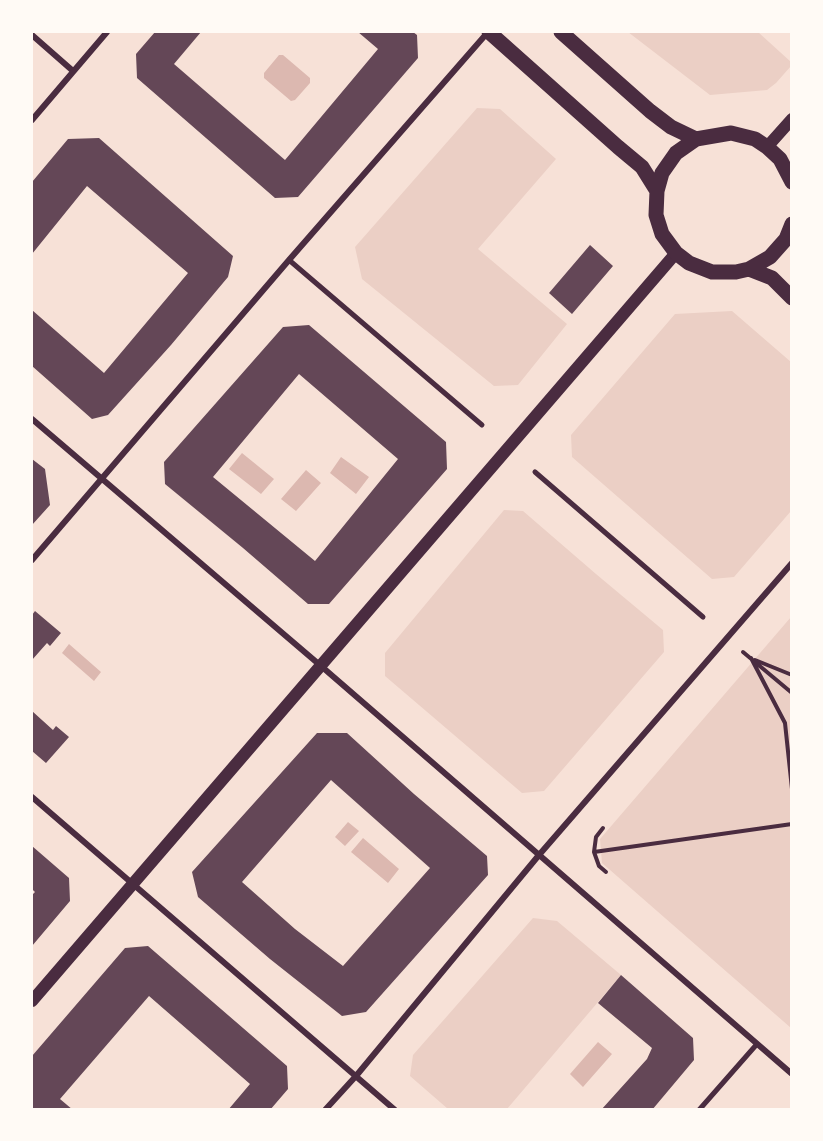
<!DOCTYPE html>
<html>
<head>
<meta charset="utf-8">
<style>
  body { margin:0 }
  #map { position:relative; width:823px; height:1141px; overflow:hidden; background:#f7e1d7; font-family:Montserrat,sans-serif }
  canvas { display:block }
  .frame { position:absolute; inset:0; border:33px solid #fffaf5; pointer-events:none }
</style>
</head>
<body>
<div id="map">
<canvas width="823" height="1141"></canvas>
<div class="frame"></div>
</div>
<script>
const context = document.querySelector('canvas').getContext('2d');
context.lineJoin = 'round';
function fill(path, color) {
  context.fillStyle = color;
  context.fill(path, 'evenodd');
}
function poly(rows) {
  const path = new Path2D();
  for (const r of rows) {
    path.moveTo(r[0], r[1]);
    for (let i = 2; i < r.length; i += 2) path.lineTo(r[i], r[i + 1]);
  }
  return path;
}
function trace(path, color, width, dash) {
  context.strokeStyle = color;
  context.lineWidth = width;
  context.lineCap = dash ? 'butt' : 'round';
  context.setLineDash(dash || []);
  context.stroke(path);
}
fill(poly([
  [628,32,758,32,791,62,791,66,776,83,767,90,710,95],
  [477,108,500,109,556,159,478,249,567,324,518,385,494,386,362,279,355,247],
  [732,311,791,362,791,511,734,577,712,579,572,457,571,435,675,314],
  [504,510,523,511,596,574,663,630,664,652,544,791,522,793,385,676,385,653],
  [791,617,791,1028,602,863,600,839],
  [533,918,557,921,621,975,507,1109,448,1109,410,1076,413,1055]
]), '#ebcfc5');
fill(poly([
  [279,55,283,55,310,78,310,83,295,100,291,101,264,78,264,73],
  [242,453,274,479,261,494,229,469],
  [341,457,369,477,356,494,330,473],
  [306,470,321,483,296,511,281,499],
  [69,644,101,672,94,681,62,653],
  [348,822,359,831,345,846,335,837],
  [363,838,399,869,388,883,351,852],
  [598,1042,612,1054,583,1087,570,1074]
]), '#dcb8b0');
fill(poly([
  [155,32,201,32,174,64,285,160,378,49,358,32,413,32,417,35,418,58,298,197,275,198,137,78,136,54],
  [99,138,233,256,228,277,171,345,108,415,92,419,32,366,32,310,104,373,188,273,87,186,32,254,32,182,68,139],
  [590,245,613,266,572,314,549,293],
  [309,325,446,442,447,469,329,604,308,604,243,548,165,484,164,462,283,327],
  [299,374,398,459,315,561,213,477],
  [32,459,45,469,50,505,32,525],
  [35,611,61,633,50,646,47,643,32,660,32,615],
  [32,711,53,730,56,726,69,737,46,763,32,751],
  [317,733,347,733,414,794,487,856,488,875,366,1012,342,1016,270,959,198,897,192,872],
  [331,780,430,868,343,966,295,929,242,882],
  [32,846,69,878,70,901,32,946,32,895,35,892,32,889],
  [148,946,287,1066,288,1089,270,1110,228,1110,250,1084,149,996,60,1099,73,1110,32,1110,32,1056,125,948],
  [621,975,693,1038,694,1060,652,1110,601,1110,647,1059,652,1048,598,1003]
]), '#644757');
trace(poly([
  [743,652,792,693],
  [751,658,785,723,792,789],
  [755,660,792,675],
  [603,828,596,837,594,852,599,866,606,872],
  [594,852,792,824]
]), '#4a2c40', 4);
trace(poly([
  [289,260,482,425],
  [535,472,703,617],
  [699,1110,757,1044]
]), '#4a2c40', 5);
trace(poly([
  [32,35,73,71],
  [32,120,107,32],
  [32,419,321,666,792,1074],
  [32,560,289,260,488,32],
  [32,797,395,1110],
  [325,1110,356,1076,539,855,792,563]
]), '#4a2c40', 6);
trace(poly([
  [767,147,792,119],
  [32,1001,676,253]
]), '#4a2c40', 12);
trace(poly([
  [489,32,618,147,642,167,657,191],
  [561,32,650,111,671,127,696,139],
  [792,182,780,159,767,147,755,139,731,133,696,139,676,153,662,173,657,191,656,215,662,234,676,253,689,263,712,272,736,272,749,269,770,257,786,239,792,224],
  [749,269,772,278,792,298]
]), '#4a2c40', 15);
</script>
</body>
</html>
